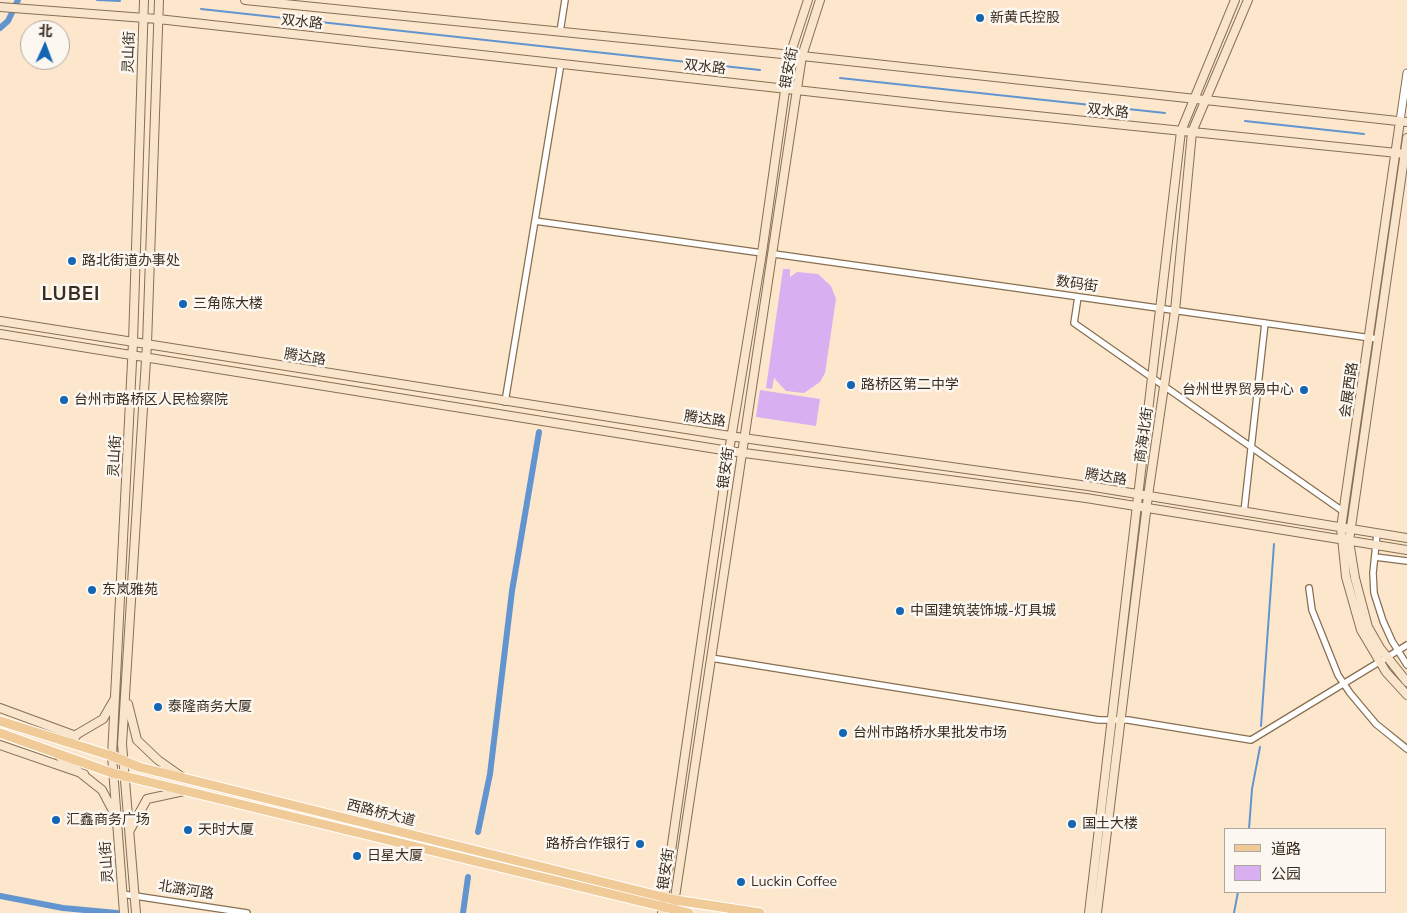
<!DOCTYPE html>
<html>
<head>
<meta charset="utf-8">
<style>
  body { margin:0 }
  #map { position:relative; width:1407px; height:913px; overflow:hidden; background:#fde7cc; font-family:Mulish,"Noto Sans SC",sans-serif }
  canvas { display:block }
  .legend { position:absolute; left:1224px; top:828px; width:162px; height:65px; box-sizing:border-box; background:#fdf7f1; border:1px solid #aea79e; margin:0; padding:6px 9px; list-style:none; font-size:15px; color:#382e21 }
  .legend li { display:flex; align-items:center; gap:10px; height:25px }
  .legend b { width:25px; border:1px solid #aea79e }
  .north { position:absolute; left:20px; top:20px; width:50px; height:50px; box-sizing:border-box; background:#fdf7f1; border:1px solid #aea79e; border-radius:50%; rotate:2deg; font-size:14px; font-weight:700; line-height:20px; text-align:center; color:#382e21 }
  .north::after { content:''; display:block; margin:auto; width:18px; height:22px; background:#1366b4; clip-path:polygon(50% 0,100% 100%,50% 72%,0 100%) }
</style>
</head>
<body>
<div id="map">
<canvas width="1407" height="913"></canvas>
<ul class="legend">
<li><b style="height:6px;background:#f0ca97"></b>道路</li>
<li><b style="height:14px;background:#d8aff1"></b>公园</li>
</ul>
<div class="north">北</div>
</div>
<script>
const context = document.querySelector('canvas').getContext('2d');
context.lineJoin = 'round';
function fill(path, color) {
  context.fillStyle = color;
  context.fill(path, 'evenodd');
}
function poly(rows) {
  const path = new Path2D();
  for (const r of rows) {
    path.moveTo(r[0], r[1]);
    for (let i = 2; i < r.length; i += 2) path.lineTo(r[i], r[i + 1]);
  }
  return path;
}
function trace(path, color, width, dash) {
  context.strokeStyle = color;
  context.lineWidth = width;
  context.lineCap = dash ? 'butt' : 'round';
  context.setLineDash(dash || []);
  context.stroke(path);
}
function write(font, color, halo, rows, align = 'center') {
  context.font = font + ' Mulish,"Noto Sans SC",sans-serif';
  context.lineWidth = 5;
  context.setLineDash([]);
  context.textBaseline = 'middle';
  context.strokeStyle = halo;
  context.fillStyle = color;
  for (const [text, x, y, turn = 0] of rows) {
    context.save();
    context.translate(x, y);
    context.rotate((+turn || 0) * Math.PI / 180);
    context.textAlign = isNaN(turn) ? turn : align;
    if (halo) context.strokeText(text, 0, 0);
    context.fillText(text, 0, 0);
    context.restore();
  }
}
fill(poly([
  [783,269,790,269,790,277,797,272,818,274,831,286,836,299,825,373,820,382,804,393,786,391,774,378,772,389,766,388],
  [760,390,820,399,816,426,756,417]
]), '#d8aff1');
trace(poly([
  [97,0,120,1],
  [201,9,760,70],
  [840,78,1165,113],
  [1245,121,1364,134],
  [1261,726,1274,544],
  [1249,829,1252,789,1260,747],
  [1234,913,1238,892]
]), '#6295cf', 2);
trace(poly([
  [0,28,8,21,18,0],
  [478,832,490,774,512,591,539,432],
  [0,896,63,908,117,913],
  [463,913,468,877]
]), '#6295cf', 6);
const minor = poly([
  [560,32,565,0],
  [535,221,762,253],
  [774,254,1378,339],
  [1078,297,1074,323,1344,512],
  [505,402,561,63],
  [1244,512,1265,323],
  [1377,534,1373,573,1374,593,1383,621,1392,641,1407,665],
  [1375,557,1407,561],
  [1309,588,1312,610,1338,675,1350,693,1376,724,1407,749],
  [711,658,1099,720,1128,720,1251,740,1407,645],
  [122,894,247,913]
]);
const tertiary = poly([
  [1400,121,1407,73]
]);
const secondary = poly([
  [245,0,802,56,1407,122],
  [0,7,158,19,949,107,1407,154],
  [1400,121,1341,528,1346,577,1361,630,1386,672,1407,695],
  [1407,138,1349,541,1355,578,1368,627,1380,648,1407,682],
  [0,321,743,438,1088,486,1407,538],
  [0,334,729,451,1086,498,1407,550],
  [128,704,137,740,158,760,182,777],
  [0,708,76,736],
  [74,736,103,719,114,700],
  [0,745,84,774],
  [59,756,102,790,114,813],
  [130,830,147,799,184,791],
  [674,904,802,56,820,0],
  [124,913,112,756,133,342,144,0],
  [136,913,122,744,147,344,159,0],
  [662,913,729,451,762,253,790,55,808,0],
  [1089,913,1181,131,1235,0],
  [1097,913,1148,496,1175,311,1192,132,1248,0]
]);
const primary = poly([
  [0,721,112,756,139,767,675,900,760,913],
  [0,733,112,773,689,913]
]);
trace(minor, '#886f51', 8);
trace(tertiary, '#886f51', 9);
trace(secondary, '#886f51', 10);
trace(primary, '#fff', 11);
trace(minor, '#fff', 5.5);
trace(tertiary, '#fff', 7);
trace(secondary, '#f8e5cb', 8);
trace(primary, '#f0ca97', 9);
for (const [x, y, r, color] of [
  [980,18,5,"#1366b4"],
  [72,261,5,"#1366b4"],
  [183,304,5,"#1366b4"],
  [851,385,5,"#1366b4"],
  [1304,390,5,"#1366b4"],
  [64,400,5,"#1366b4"],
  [92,590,5,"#1366b4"],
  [900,611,5,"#1366b4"],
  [158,707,5,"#1366b4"],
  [843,733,5,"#1366b4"],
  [56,820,5,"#1366b4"],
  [1072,824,5,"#1366b4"],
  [188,830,5,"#1366b4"],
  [640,844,5,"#1366b4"],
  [357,856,5,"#1366b4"],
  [741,882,5,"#1366b4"]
]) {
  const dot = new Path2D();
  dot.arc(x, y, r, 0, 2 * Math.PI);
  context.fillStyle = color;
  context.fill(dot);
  trace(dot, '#fdf7f1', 2);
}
write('14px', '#382e21', '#fdf7f1', [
  ["新黄氏控股",990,18],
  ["路北街道办事处",82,261],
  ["三角陈大楼",193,304],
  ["路桥区第二中学",861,385],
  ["台州世界贸易中心",1294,390,"right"],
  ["台州市路桥区人民检察院",74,400],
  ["东岚雅苑",102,590],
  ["中国建筑装饰城-灯具城",910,611],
  ["泰隆商务大厦",168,707],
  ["台州市路桥水果批发市场",853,733],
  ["汇鑫商务广场",66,820],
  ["国土大楼",1082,824],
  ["天时大厦",198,830],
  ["路桥合作银行",630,844,"right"],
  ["日星大厦",367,856],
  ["Luckin Coffee",751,882]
], 'left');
write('14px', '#382e21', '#fdf7f1', [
  ["双水路",302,22,6],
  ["灵山街",129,52,-88],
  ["双水路",705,67,6],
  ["银安街",789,68,-79],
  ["双水路",1108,111,6],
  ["数码街",1077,284,8],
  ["腾达路",305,357,9],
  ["会展西路",1349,390,-82],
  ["腾达路",705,419,8],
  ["商海北街",1144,435,-82],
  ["灵山街",115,456,-87],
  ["银安街",726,468,-82],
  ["腾达路",1106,477,9],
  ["西路桥大道",381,813,14],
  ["灵山街",107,862,-94],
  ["银安街",666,869,-82],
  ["北潞河路",186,890,9]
]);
context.letterSpacing = '1px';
write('bold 19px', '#382e21', '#fdf7f1', [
  ["LUBEI",71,294]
]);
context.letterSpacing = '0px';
</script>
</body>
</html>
